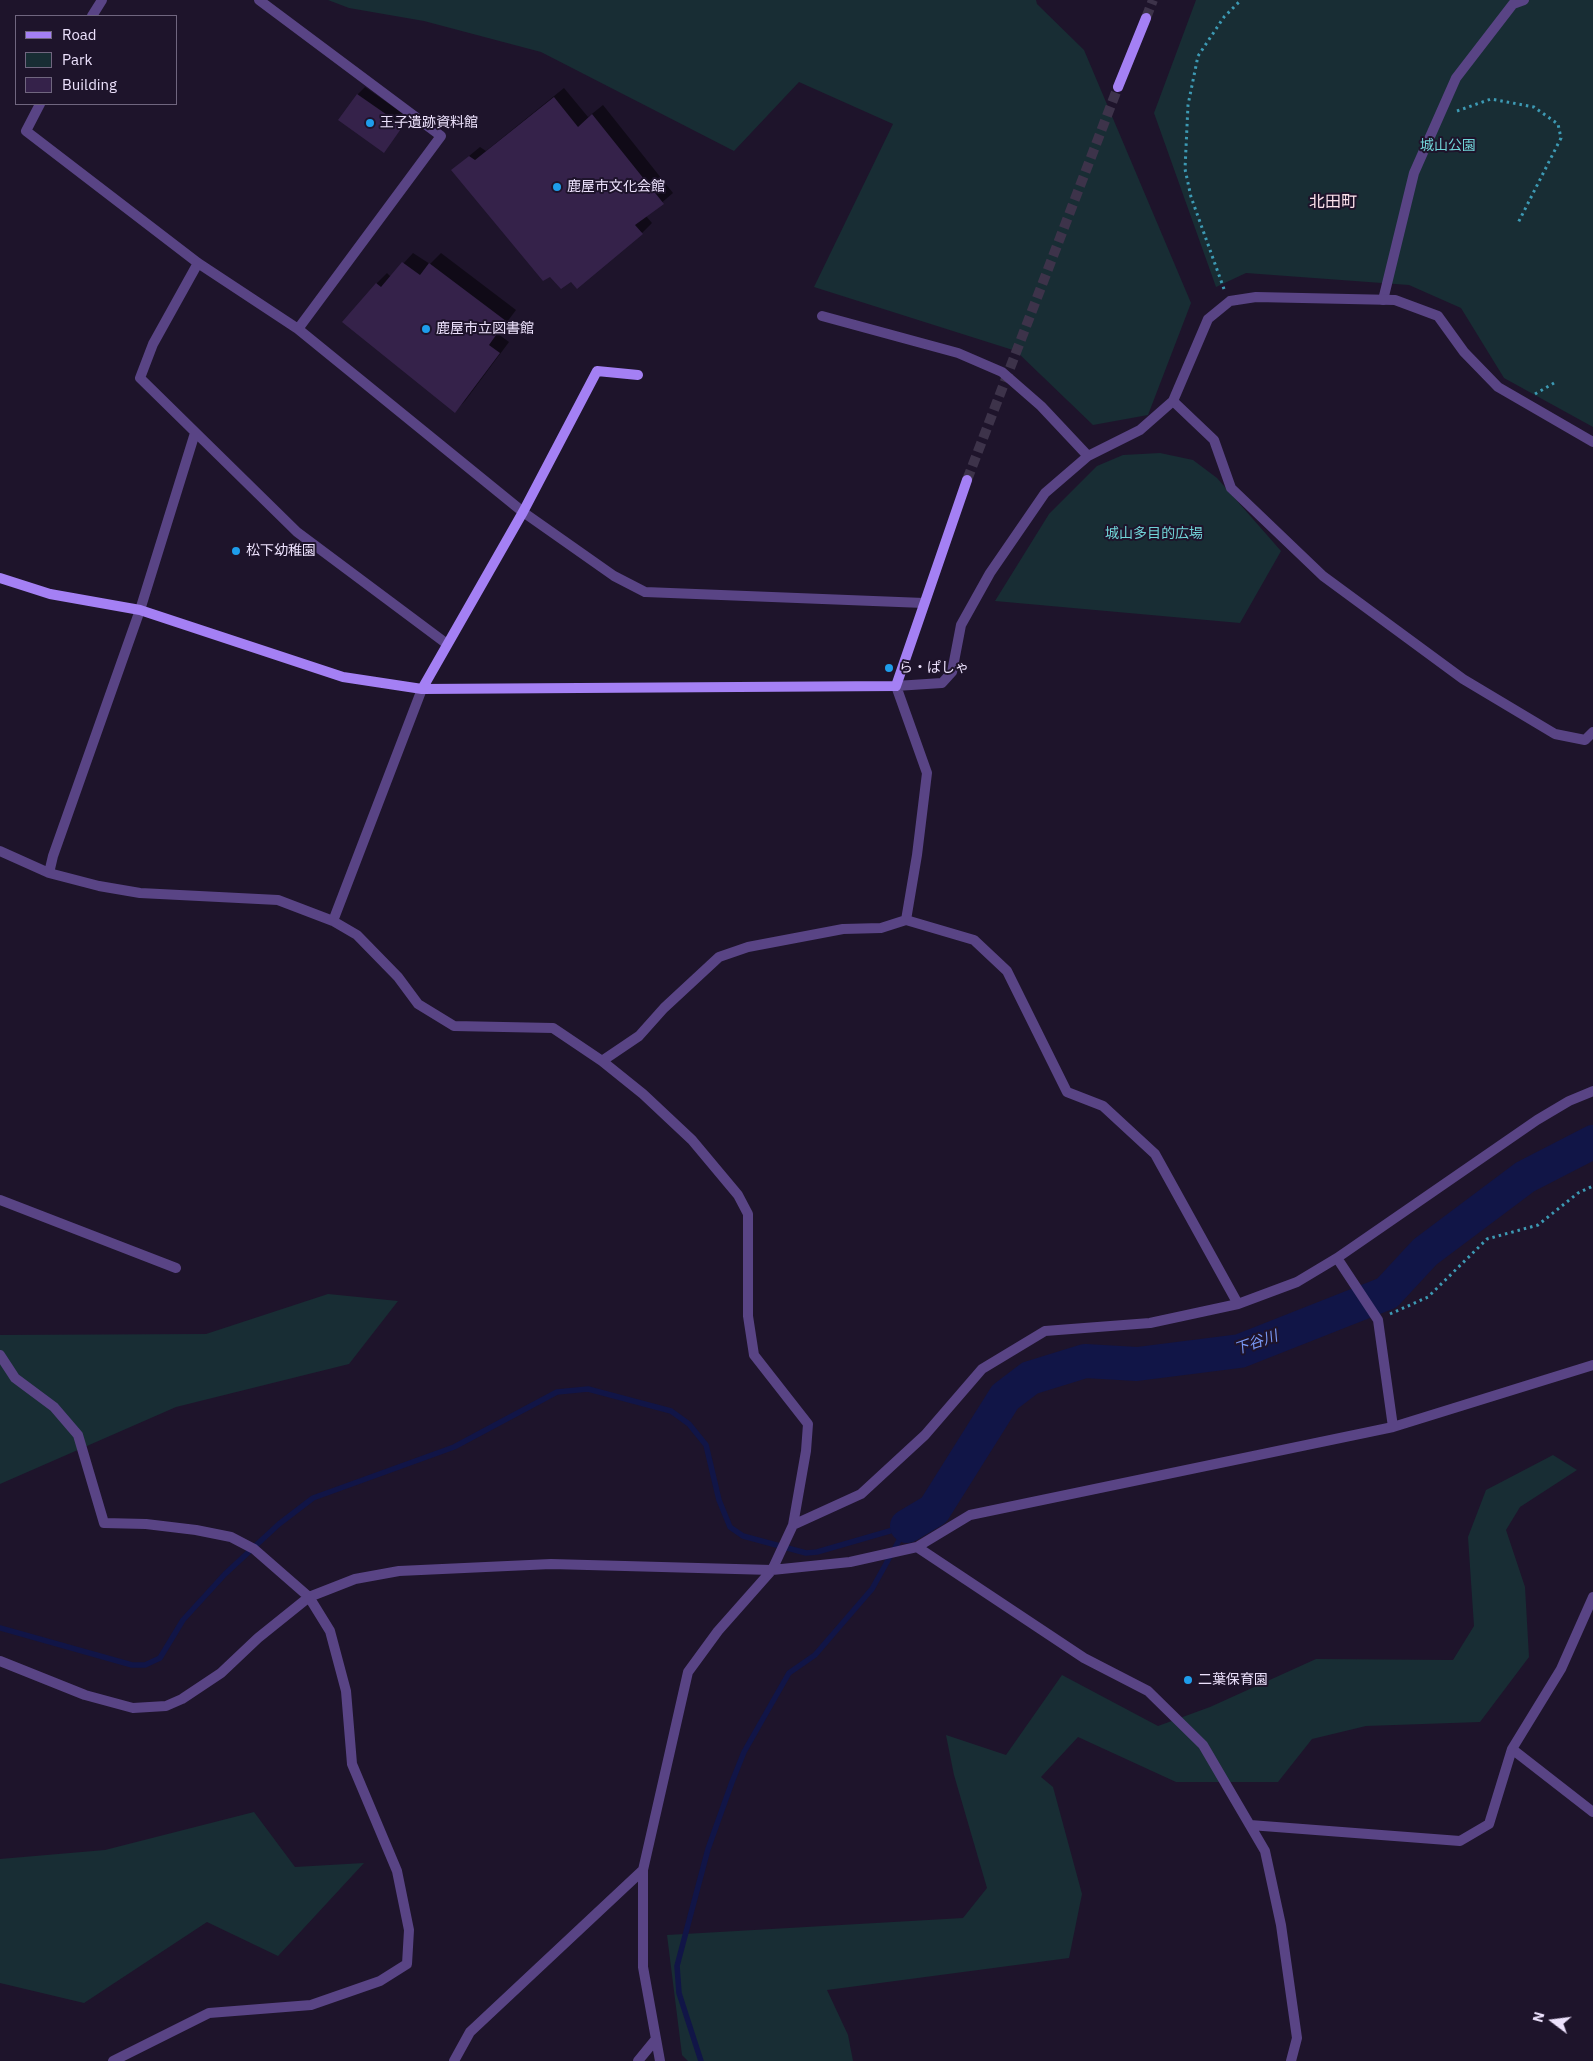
<!DOCTYPE html>
<html>
<head>
<meta charset="utf-8">
<style>
  body { margin:0 }
  #map { position:relative; width:1593px; height:2061px; overflow:hidden; background:#1e142b; font-family:"IBM Plex Sans",sans-serif }
  canvas { display:block }
  .legend { position:absolute; left:15px; top:15px; width:162px; height:90px; box-sizing:border-box; background:#1e142b; border:1px solid #70667f; margin:0; padding:6px 9px; list-style:none; font-size:15px; color:#ece1fc }
  .legend li { display:flex; align-items:center; gap:10px; height:25px }
  .legend b { width:25px; border:1px solid #70667f }
  .north { position:absolute; left:1528px; top:1996px; width:50px; height:50px; -webkit-text-stroke:4px #1e142b; paint-order:stroke; rotate:285deg; font-size:14px; font-weight:700; line-height:20px; text-align:center; color:#ece1fc }
  .north::after { content:''; display:block; margin:auto; width:18px; height:22px; background:#ece1fc; clip-path:polygon(50% 0,100% 100%,50% 72%,0 100%) }
</style>
</head>
<body>
<div id="map">
<canvas width="1593" height="2061"></canvas>
<ul class="legend">
<li><b style="height:6px;background:#a480f4"></b>Road</li>
<li><b style="height:14px;background:#182d34"></b>Park</li>
<li><b style="height:14px;background:#35224a"></b>Building</li>
</ul>
<div class="north">N</div>
</div>
<script>
const context = document.querySelector('canvas').getContext('2d');
context.lineJoin = 'round';
function fill(path, color) {
  context.fillStyle = color;
  context.fill(path, 'evenodd');
}
function poly(rows) {
  const path = new Path2D();
  for (const r of rows) {
    path.moveTo(r[0], r[1]);
    for (let i = 2; i < r.length; i += 2) path.lineTo(r[i], r[i + 1]);
  }
  return path;
}
function trace(path, color, width, dash) {
  context.strokeStyle = color;
  context.lineWidth = width;
  context.lineCap = dash ? 'butt' : 'round';
  context.setLineDash(dash || []);
  context.stroke(path);
}
function write(font, color, halo, rows, align = 'center') {
  context.font = font + ' "IBM Plex Sans","Noto Sans JP",sans-serif';
  context.lineWidth = 4;
  context.setLineDash([]);
  context.textBaseline = 'middle';
  context.strokeStyle = halo;
  context.fillStyle = color;
  for (const [text, x, y, turn = 0] of rows) {
    context.save();
    context.translate(x, y);
    context.rotate((+turn || 0) * Math.PI / 180);
    context.textAlign = isNaN(turn) ? turn : align;
    if (halo) context.strokeText(text, 0, 0);
    context.fillText(text, 0, 0);
    context.restore();
  }
}
fill(poly([
  [328,0,1036,0,1037,4,1084,50,1191,303,1148,415,1093,425,1016,351,814,287,893,124,799,82,734,151,541,52,424,21,349,8],
  [1196,0,1593,0,1593,427,1504,378,1461,308,1409,285,1246,273,1216,287,1154,113],
  [1160,453,1193,460,1217,478,1281,551,1240,623,995,601,1049,514,1097,466,1123,455],
  [328,1294,398,1301,349,1364,176,1407,0,1484,0,1335,206,1334],
  [1553,1455,1577,1470,1520,1507,1506,1530,1525,1587,1529,1657,1480,1722,1366,1726,1312,1739,1278,1782,1176,1782,1078,1737,1041,1777,1053,1787,1082,1894,1069,1958,827,1990,848,2035,853,2061,688,2061,682,2055,667,1935,963,1918,987,1888,954,1775,946,1735,1006,1755,1062,1675,1158,1726,1210,1707,1316,1659,1453,1660,1474,1626,1468,1537,1486,1490],
  [254,1812,295,1867,364,1863,278,1956,207,1922,84,2003,0,1983,0,1859,105,1850]
]), '#182d34');
fill(poly([
  [365,87,409,118,384,151,357,95],
  [564,88,588,117,603,105,673,193,646,216,652,223,642,233,452,170,480,147,486,151],
  [413,253,430,264,441,253,516,310,498,334,509,342,465,401,455,411,376,284,387,273,391,277]
]), '#0007');
trace(poly([
  [0,1628,132,1665,145,1665,160,1658,183,1620,225,1574,279,1524,313,1498,454,1447,557,1392,588,1389,671,1411,689,1424,706,1445,719,1500,730,1527,743,1536,806,1553,817,1552,907,1526],
  [701,2061,679,1993,677,1966,708,1849,732,1782,744,1752,789,1673,815,1655,872,1589,907,1526]
]), '#111547', 5.5);
trace(poly([
  [907,1526,934,1510,1005,1397,1030,1378,1085,1361,1137,1364,1240,1351,1387,1293,1425,1252,1525,1177,1593,1142]
]), '#111547', 34);
fill(poly([
  [357,94,403,126,384,153,338,120],
  [554,97,578,127,592,114,664,204,635,225,643,234,577,289,571,282,561,289,550,277,543,281,451,170,469,156,475,160],
  [402,262,420,275,429,263,506,321,489,345,500,353,455,413,342,322,376,283,381,287]
]), '#35224a');
trace(poly([
  [1146,18,1153,0],
  [967,480,1118,87]
]), '#3d334a', 10, [10, 5]);
trace(poly([
  [1457,111,1491,99,1534,107,1558,124,1561,138,1518,223],
  [1224,289,1191,197,1185,169,1188,105,1198,56,1224,17,1241,0],
  [1535,394,1554,383],
  [1390,1314,1428,1297,1487,1239,1538,1225,1578,1193,1593,1186]
]), '#3d9ab4', 3, [2.5, 4]);
trace(poly([
  [1383,300,1414,173,1456,78,1513,4,1524,0]
]), '#594485', 10);
trace(poly([
  [259,0,441,136,298,329],
  [92,16,102,0],
  [40,104,26,131,198,263,298,329,523,512,614,576,645,592,924,603],
  [198,263,153,344,140,378,297,532,447,644],
  [822,316,958,353,1002,372,1041,406,1088,456],
  [1173,401,1214,440,1231,488,1323,576,1463,679,1555,734,1585,740,1593,732],
  [0,851,49,873,99,886,140,893,278,900,333,921,357,935,398,977,418,1004,454,1026,553,1028,602,1061,643,1094,692,1140,738,1195,748,1214,748,1316,754,1355,808,1424,806,1451,793,1525,772,1570,718,1631,688,1672,643,1870,643,1967,660,2061],
  [49,873,53,856,140,610,195,433],
  [906,920,917,855,927,773,896,686,942,683,952,672,961,625,990,573,1045,493,1088,456,1140,430,1173,401,1208,319,1230,301,1256,297,1395,300,1438,316,1464,352,1498,387,1593,442],
  [333,921,422,689],
  [602,1061,639,1036,664,1008,719,957,748,947,843,929,881,928,906,920,974,940,1007,971,1067,1092,1103,1106,1155,1154,1238,1304],
  [0,1200,176,1268],
  [1337,1258,1378,1320,1393,1427],
  [0,1355,15,1378,54,1407,78,1435,104,1523,146,1524,196,1530,231,1537,254,1549,309,1597,330,1631,346,1691,352,1764,397,1871,409,1930,407,1964,380,1981,311,2005,209,2013,113,2061],
  [793,1525,861,1494,925,1435,982,1369,1045,1331,1150,1323,1238,1304,1297,1282,1337,1258,1537,1120,1569,1101,1593,1091],
  [917,1547,1084,1658,1148,1691,1203,1745,1265,1851,1281,1925,1297,2038,1291,2061],
  [0,1661,85,1695,133,1708,166,1706,182,1699,221,1673,258,1638,309,1597,355,1579,399,1571,551,1564,772,1570,850,1562,917,1547,970,1515,1393,1427,1593,1365],
  [1512,1749,1593,1812],
  [1250,1825,1460,1841,1489,1824,1512,1749,1561,1669,1593,1597],
  [454,2061,470,2032,643,1870],
  [638,2061,656,2039]
]), '#594485', 10);
trace(poly([
  [1118,87,1146,18],
  [0,578,50,594,140,610,343,677,422,689,896,686,967,480],
  [422,689,523,512,597,371,638,375]
]), '#a480f4', 10);
for (const [x, y, r, color] of [
  [370,123,5,"#1e9deb"],
  [557,187,5,"#1e9deb"],
  [426,329,5,"#1e9deb"],
  [236,551,5,"#1e9deb"],
  [889,668,5,"#1e9deb"],
  [1188,1680,5,"#1e9deb"]
]) {
  const dot = new Path2D();
  dot.arc(x, y, r, 0, 2 * Math.PI);
  context.fillStyle = color;
  context.fill(dot);
  trace(dot, '#1e142b', 2);
}
write('14px', '#ece1fc', '#1e142b', [
  ["王子遺跡資料館",380,123],
  ["鹿屋市文化会館",567,187],
  ["鹿屋市立図書館",436,329],
  ["松下幼稚園",246,551],
  ["ら・ぱしゃ",899,668],
  ["二葉保育園",1198,1680]
], 'left');
write('14px', '#71d4d8', '#1e142b', [
  ["城山公園",1448,146],
  ["城山多目的広場",1154,534]
]);
write('italic 15px', '#7897f3', '#1e142b', [
  ["下谷川",1256,1343,-19]
]);
write('16px', '#fce2ec', '#1e142b', [
  ["北田町",1333,202]
]);
</script>
</body>
</html>
